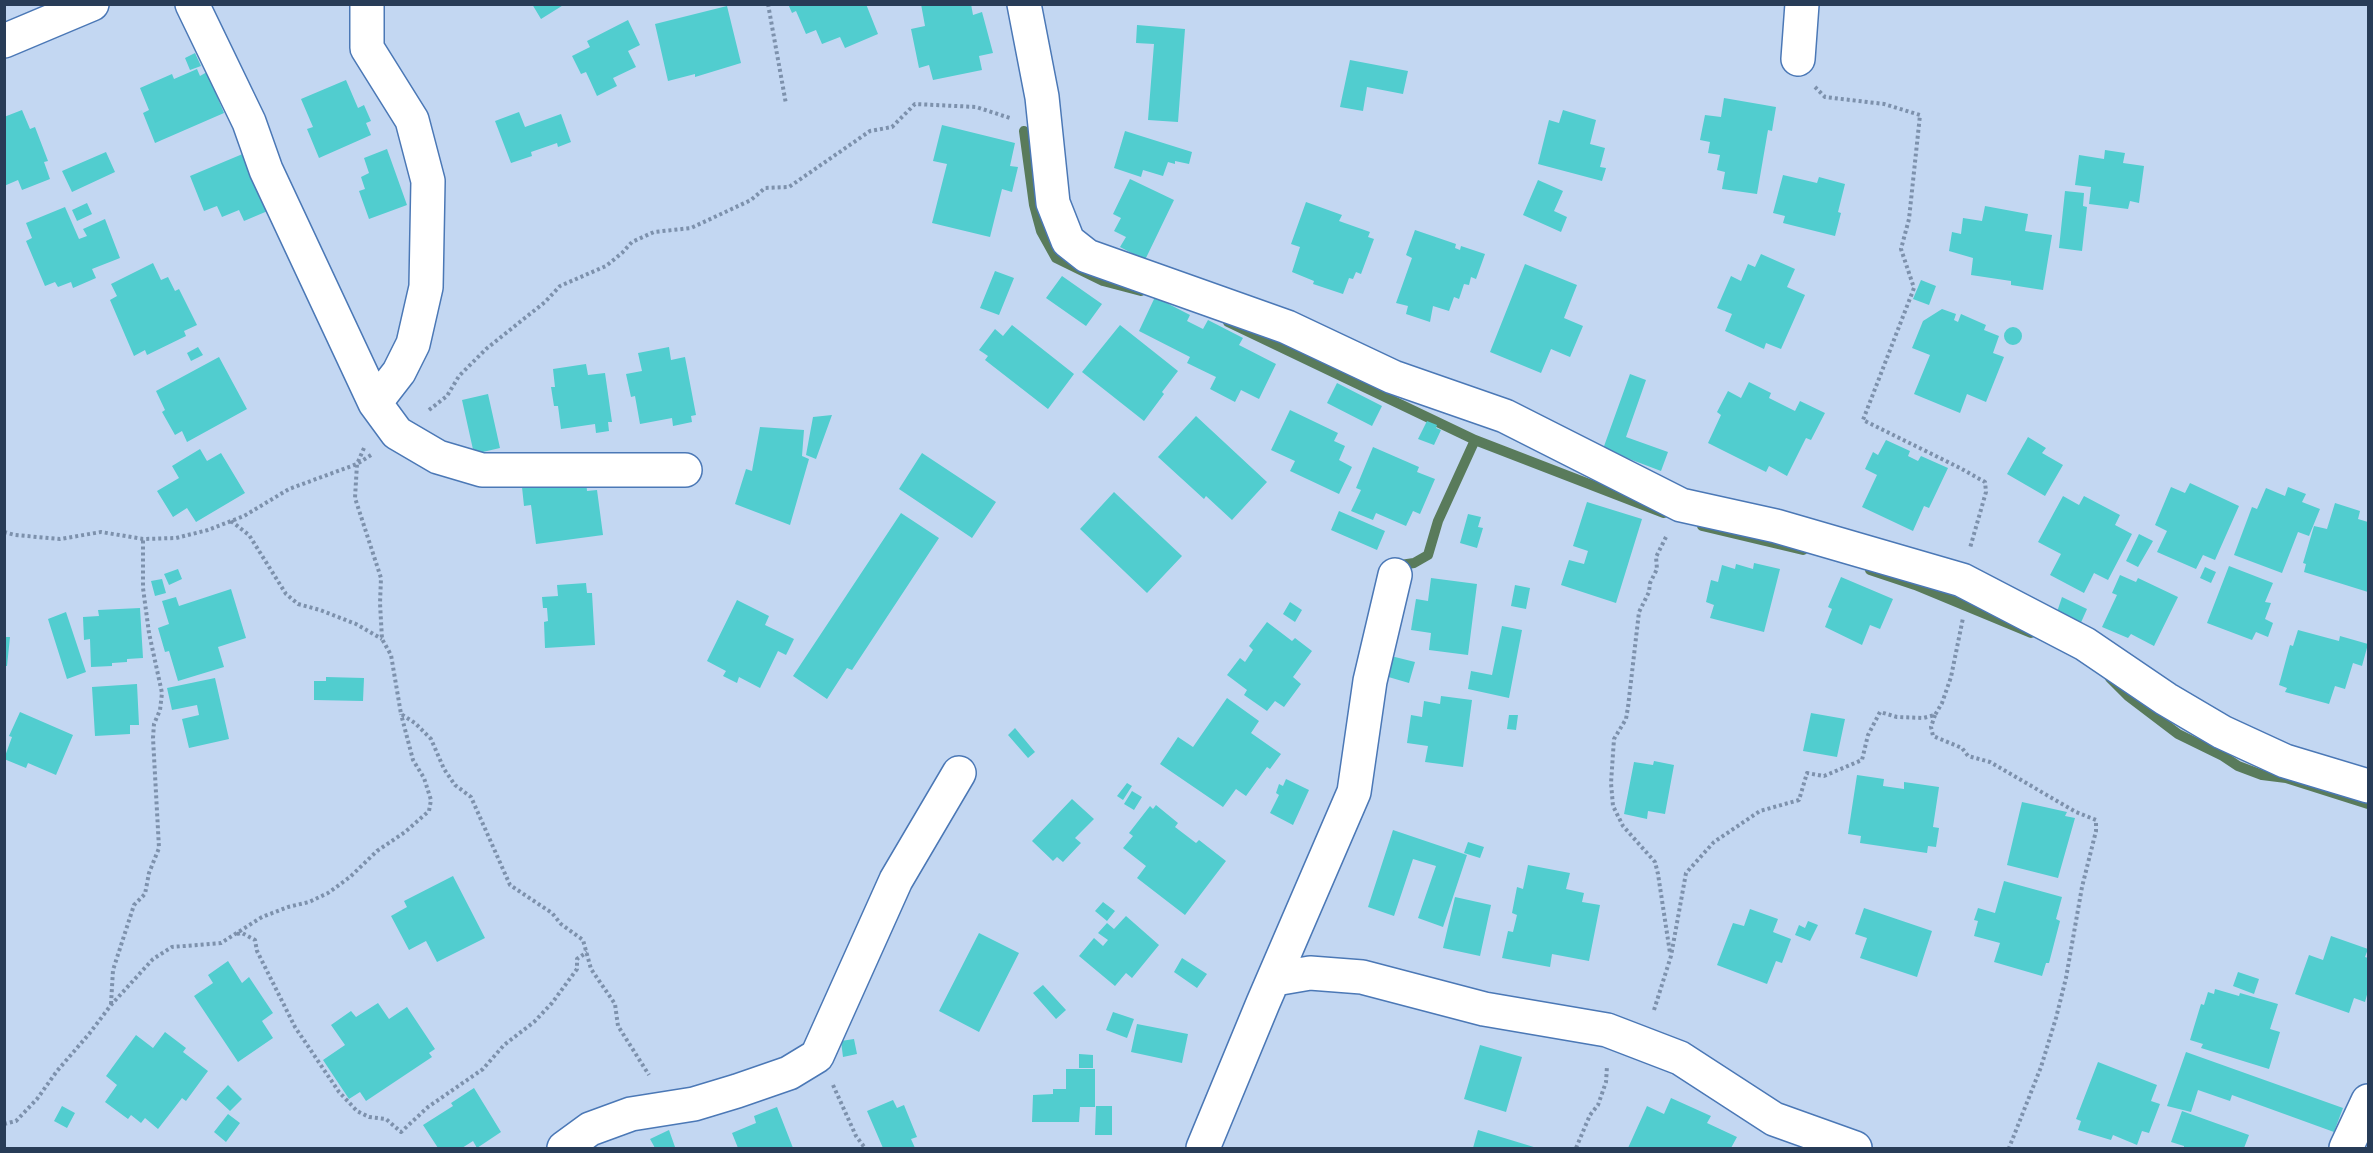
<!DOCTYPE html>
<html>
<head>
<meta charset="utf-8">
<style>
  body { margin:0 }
  #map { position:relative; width:2373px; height:1153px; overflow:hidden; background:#c3d7f2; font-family:"Alegreya Sans",sans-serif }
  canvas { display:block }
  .frame { position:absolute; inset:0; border:6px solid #283c57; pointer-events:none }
</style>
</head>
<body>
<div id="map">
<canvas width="2373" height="1153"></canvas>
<div class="frame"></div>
</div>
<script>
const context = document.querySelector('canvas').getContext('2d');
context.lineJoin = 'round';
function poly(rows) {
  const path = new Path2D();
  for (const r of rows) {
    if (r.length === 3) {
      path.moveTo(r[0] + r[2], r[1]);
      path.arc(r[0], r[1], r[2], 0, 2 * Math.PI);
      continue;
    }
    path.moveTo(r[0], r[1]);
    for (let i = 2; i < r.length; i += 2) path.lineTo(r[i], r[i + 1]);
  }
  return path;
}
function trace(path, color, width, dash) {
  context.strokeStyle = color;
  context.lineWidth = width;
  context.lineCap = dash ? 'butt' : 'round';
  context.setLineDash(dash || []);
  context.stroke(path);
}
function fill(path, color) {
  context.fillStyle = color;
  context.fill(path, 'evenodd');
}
trace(poly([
  [1024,131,1034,205,1041,231,1056,258,1103,281,1141,291],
  [1228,322,1475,440,1664,513],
  [1702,526,1803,550],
  [1394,566,1414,563,1428,555,1438,521,1475,440],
  [1870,570,1915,585,2031,633],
  [2110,678,2128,696,2178,734,2223,756,2238,766,2262,775,2286,778,2368,804]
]), '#597b5b', 10);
fill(poly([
  [532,4,565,4,541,19],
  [788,4,866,4,878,34,845,48,840,37,822,44,816,30,806,34,796,11,792,13],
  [921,4,971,4,973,15,982,12,993,53,979,56,982,70,933,80,929,65,919,68,911,29,925,26],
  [727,6,741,63,695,77,695,74,668,81,655,24],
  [628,20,640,45,628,51,636,67,613,78,617,86,597,96,586,72,581,74,572,56,590,47,587,41],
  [1137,25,1185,29,1178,122,1148,120,1154,44,1136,43],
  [195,53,201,66,190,70,185,58],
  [1350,60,1408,71,1403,94,1367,87,1363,111,1340,107],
  [197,69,200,76,207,72,224,113,155,143,143,113,149,110,140,88,172,74,174,79],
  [346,80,358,108,364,105,371,121,366,123,371,135,319,158,307,129,313,127,301,99],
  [1724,98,1776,107,1772,131,1768,130,1757,194,1722,189,1725,172,1717,170,1720,155,1708,153,1710,142,1700,140,1705,115,1721,117],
  [22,110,30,129,35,127,48,161,44,162,50,179,22,190,18,180,4,186,4,117],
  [1563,110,1596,120,1590,144,1605,148,1600,167,1606,168,1602,181,1538,164,1549,120,1559,123],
  [519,112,525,127,561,114,571,142,558,147,557,143,531,152,532,156,511,163,495,121],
  [942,125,1015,143,1010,166,1018,167,1012,192,1002,189,990,237,932,223,947,164,933,161],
  [1125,131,1192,152,1189,164,1175,161,1175,164,1168,162,1163,176,1143,170,1141,177,1114,168],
  [387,149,407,205,369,219,359,191,365,189,361,177,369,173,364,158],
  [2105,150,2125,153,2123,163,2144,166,2139,203,2130,201,2128,209,2089,204,2091,187,2075,185,2079,155,2104,159],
  [106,152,115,172,72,192,62,171],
  [245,153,270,210,244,221,239,210,222,217,217,206,204,211,190,176],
  [1783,175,1817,183,1819,177,1845,184,1838,212,1841,213,1835,236,1783,223,1785,216,1773,213],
  [1130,179,1174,200,1145,260,1120,247,1126,237,1114,231,1121,218,1113,214],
  [1538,180,1563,191,1554,211,1567,217,1561,232,1523,215],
  [2065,191,2084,193,2083,206,2087,207,2082,251,2059,248],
  [1306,202,1342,215,1339,221,1370,232,1368,237,1374,239,1361,274,1356,272,1353,279,1349,278,1343,294,1313,284,1314,281,1292,272,1300,247,1291,244],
  [87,203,92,214,77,221,72,210],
  [1985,206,2028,214,2025,231,2052,235,2043,290,2011,285,2011,281,1971,275,1973,258,1949,251,1952,232,1961,234,1963,218,1982,221],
  [65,207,79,239,87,236,83,229,105,219,120,258,92,269,96,278,73,288,71,282,58,287,55,282,45,286,26,241,32,238,26,223],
  [1415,230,1456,244,1455,248,1460,250,1461,246,1485,254,1476,279,1471,277,1469,285,1464,284,1459,299,1454,297,1449,311,1433,306,1430,322,1406,314,1408,306,1396,303,1412,258,1406,255],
  [1761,254,1795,269,1787,287,1805,295,1781,349,1766,343,1764,349,1725,331,1732,314,1717,308,1731,276,1741,281,1748,264,1755,267],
  [153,263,161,280,168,277,175,291,179,289,197,325,184,331,186,336,147,355,145,350,134,356,110,300,117,296,111,284],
  [1525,264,1577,285,1564,318,1583,326,1570,357,1551,349,1541,373,1490,352],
  [995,271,1014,278,999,315,980,308],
  [1062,276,1102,304,1086,326,1046,298],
  [1921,280,1936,286,1929,305,1913,299],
  [1155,297,1190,315,1187,321,1203,329,1208,320,1243,338,1239,345,1276,364,1259,399,1241,390,1235,402,1210,389,1216,377,1187,363,1190,357,1139,331],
  [1942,309,1956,314,1954,320,1958,322,1961,314,1986,325,1984,330,1999,336,1993,353,2004,357,1986,402,1967,394,1960,413,1914,394,1930,355,1912,348,1923,321],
  [1012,325,1074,374,1048,409,985,360,988,356,979,350,995,329,1003,336],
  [1120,325,1178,371,1162,392,1164,394,1144,421,1082,372],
  [2013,336,9],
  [198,347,203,355,191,361,187,353],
  [669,347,671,360,685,357,696,415,691,416,692,422,673,426,672,418,640,424,635,396,631,397,626,374,642,371,638,353],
  [219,357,247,409,187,442,182,431,175,435,162,412,165,410,156,391],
  [586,364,588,375,605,373,612,422,608,422,609,431,596,433,595,424,561,429,558,406,554,406,551,387,555,387,553,369],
  [1630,374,1646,380,1626,437,1668,452,1661,471,1603,449],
  [1749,382,1771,393,1769,398,1795,411,1800,401,1825,413,1811,440,1806,438,1787,476,1769,466,1766,472,1708,443,1721,415,1717,412,1728,391,1741,398],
  [1337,383,1382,406,1372,426,1327,403],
  [488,394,500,448,474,454,462,400],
  [1290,410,1338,433,1334,441,1345,446,1339,460,1352,467,1339,494,1290,471,1295,461,1271,450],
  [832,415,816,459,806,455,813,417],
  [1196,416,1267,482,1232,520,1206,496,1204,499,1158,457],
  [1427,421,1437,425,1436,428,1441,430,1434,445,1418,439],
  [760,427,804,430,802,456,809,459,790,525,735,504,746,469,752,471],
  [2028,437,2046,448,2042,453,2063,465,2045,496,2007,474],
  [1886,440,1910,451,1908,456,1918,461,1921,456,1948,468,1929,508,1924,506,1913,531,1862,507,1877,475,1865,469,1873,452,1878,455],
  [1373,447,1419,467,1417,472,1435,479,1420,514,1413,511,1406,526,1376,513,1373,520,1351,511,1361,490,1356,488],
  [200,449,207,461,221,453,245,493,196,522,187,508,173,517,157,491,179,478,172,466],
  [922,453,996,502,972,538,899,489],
  [586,479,587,491,597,490,603,535,536,544,531,505,524,506,522,487],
  [2190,483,2239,506,2215,560,2203,555,2196,569,2157,552,2167,531,2155,525,2171,487,2185,493],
  [2288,487,2306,494,2302,502,2320,509,2309,536,2298,532,2282,573,2234,555,2252,507,2257,509,2266,488,2285,496],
  [1114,492,1182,556,1147,593,1080,529],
  [2063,496,2079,505,2084,496,2120,515,2115,525,2132,534,2108,580,2094,573,2084,593,2050,575,2061,554,2038,542],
  [1587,502,1642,519,1616,603,1561,585,1569,560,1584,564,1588,551,1573,546],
  [2335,503,2360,511,2358,519,2368,522,2368,592,2304,572,2306,564,2303,563,2314,526,2327,529],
  [1339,511,1385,531,1377,550,1331,530],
  [901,513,939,538,852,670,847,668,827,699,793,676],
  [1468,514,1481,517,1478,527,1483,528,1477,548,1460,543],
  [2139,534,2153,541,2138,567,2126,561],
  [1754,563,1780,569,1764,632,1710,618,1714,605,1706,602,1711,580,1718,582,1722,565,1735,569,1736,564,1753,569],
  [2229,566,2273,583,2265,602,2271,603,2265,619,2273,623,2268,637,2256,632,2252,640,2207,623],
  [2205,567,2216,572,2211,583,2200,578],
  [178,569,182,579,169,585,164,574],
  [2120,575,2136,582,2138,578,2178,597,2154,646,2131,634,2128,638,2102,627,2117,595,2112,593],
  [1841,577,1893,599,1880,629,1870,625,1862,645,1825,627,1832,609,1828,607],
  [1431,578,1477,584,1468,655,1429,650,1431,633,1411,630,1416,599,1428,601],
  [162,579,166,593,155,596,151,581],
  [586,583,587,593,592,593,595,645,545,648,544,622,548,621,547,608,543,608,542,597,558,596,557,585],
  [1515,585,1530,588,1526,609,1511,606],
  [231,589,246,638,218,647,224,667,178,681,169,651,165,652,158,628,169,624,162,601,176,597,179,606],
  [2062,597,2087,609,2079,627,2056,615],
  [737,600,769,616,765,625,794,639,786,655,778,651,760,688,739,677,737,683,723,676,726,671,707,661],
  [1290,602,1302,610,1295,622,1283,614],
  [140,608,143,658,127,659,127,662,112,663,112,666,91,667,90,639,84,640,83,617,99,616,98,610],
  [66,612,86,672,67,679,48,619],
  [1267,622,1292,641,1295,638,1312,651,1293,677,1301,684,1284,707,1275,701,1267,711,1244,695,1247,690,1227,675,1240,658,1245,662,1253,650,1249,646],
  [1502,626,1522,630,1509,698,1468,689,1471,671,1492,675],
  [2298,630,2339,641,2340,636,2368,644,2362,666,2353,663,2345,689,2335,686,2329,704,2285,692,2287,688,2279,685,2290,645,2293,646],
  [4,637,10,637,7,666,4,666],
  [1391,656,1415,662,1409,683,1385,676],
  [326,677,364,678,363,701,314,700,314,681,326,681],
  [215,678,229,739,189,748,182,719,199,715,197,705,172,710,167,688],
  [137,684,139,725,130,725,130,734,95,736,92,687],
  [1441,696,1472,700,1463,767,1425,762,1428,746,1407,743,1411,715,1422,717,1424,701,1440,704],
  [1227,698,1259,721,1251,733,1281,754,1270,769,1267,767,1246,796,1236,789,1223,807,1160,764,1178,737,1193,747],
  [20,712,73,735,56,775,28,763,26,768,4,759,12,737,9,736],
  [1811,713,1845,719,1837,757,1803,751],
  [1509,715,1518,715,1516,730,1507,729],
  [1015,728,1035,752,1028,758,1008,735],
  [1654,761,1674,765,1665,814,1648,811,1647,819,1624,814,1634,762,1653,765],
  [1857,775,1884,779,1883,786,1904,789,1904,782,1939,787,1933,827,1939,828,1936,847,1928,846,1927,853,1860,843,1861,836,1848,834],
  [1286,779,1309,790,1293,825,1270,813,1279,795,1276,793,1279,784,1283,786],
  [1127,783,1132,786,1123,800,1117,796],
  [1132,791,1142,797,1134,810,1124,804],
  [1072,799,1094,819,1075,838,1081,843,1063,862,1057,857,1053,861,1032,841],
  [2022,802,2067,812,2065,816,2075,818,2058,878,2007,865],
  [1156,805,1178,823,1175,827,1196,843,1199,840,1226,861,1185,915,1137,878,1146,866,1123,848,1133,836,1129,833,1150,806,1153,809],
  [1393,830,1467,855,1443,927,1418,918,1436,866,1413,859,1394,916,1368,907],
  [1468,842,1484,847,1480,858,1464,853],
  [1528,865,1570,873,1566,889,1584,893,1582,902,1600,905,1589,961,1552,954,1550,967,1502,958,1508,931,1513,932,1517,915,1512,913,1517,887,1523,889],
  [453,876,485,938,437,962,426,941,409,950,391,916,407,907,404,901],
  [2004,881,2062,897,2056,919,2060,921,2049,963,2046,963,2042,976,1994,962,2000,943,1974,936,1978,921,1974,920,1978,908,1995,913],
  [1455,897,1491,905,1480,956,1443,948],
  [1103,902,1115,911,1107,921,1095,911],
  [1864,908,1932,931,1917,977,1860,958,1867,938,1855,934],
  [1750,909,1778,919,1773,932,1791,939,1782,963,1776,961,1767,984,1717,965,1733,923,1744,926],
  [1126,916,1159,945,1132,978,1126,973,1115,986,1079,956,1094,938,1103,946,1108,940,1098,933,1107,923,1114,929],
  [1808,921,1818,925,1810,941,1795,935,1799,925,1805,928],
  [979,933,1019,953,979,1032,939,1011],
  [2331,936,2368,949,2365,957,2368,958,2368,991,2365,1002,2354,998,2349,1013,2295,994,2309,955,2323,960],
  [1182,958,1207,974,1197,988,1174,972],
  [228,961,242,983,249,977,273,1013,262,1021,273,1038,238,1062,194,996,213,983,208,975],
  [2238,972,2259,979,2254,994,2233,986],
  [1043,985,1066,1010,1056,1019,1033,993],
  [2215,989,2239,996,2240,993,2278,1004,2270,1029,2280,1032,2269,1069,2201,1048,2203,1044,2190,1040,2201,1004,2204,1005,2208,992,2214,994],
  [378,1003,389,1019,407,1007,435,1049,429,1053,432,1057,366,1101,360,1092,349,1099,323,1060,345,1045,331,1025,351,1011,356,1017],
  [1113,1012,1134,1019,1127,1038,1106,1030],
  [1137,1024,1188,1034,1182,1063,1131,1052],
  [165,1032,186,1048,183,1052,208,1071,186,1101,182,1098,158,1129,145,1118,141,1123,131,1115,128,1119,105,1102,117,1085,106,1076,136,1035,153,1048],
  [854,1039,857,1054,843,1057,841,1041],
  [1480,1045,1522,1057,1506,1112,1464,1099],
  [2186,1052,2343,1108,2334,1132,2232,1095,2230,1101,2198,1090,2191,1112,2167,1106],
  [1079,1054,1093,1055,1093,1068,1079,1068],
  [2098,1062,2157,1085,2151,1101,2160,1104,2149,1133,2142,1131,2137,1145,2113,1135,2111,1140,2078,1130,2081,1121,2076,1119],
  [1066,1069,1095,1069,1095,1107,1080,1107,1079,1122,1032,1122,1033,1095,1053,1094,1053,1089,1066,1089],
  [228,1085,242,1099,230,1111,216,1098],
  [474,1088,501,1132,477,1148,473,1141,462,1148,438,1148,423,1125,453,1106,451,1103],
  [1671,1098,1711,1116,1707,1123,1737,1137,1731,1148,1628,1148,1647,1106,1664,1114],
  [893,1100,897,1108,904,1105,917,1137,911,1139,915,1148,883,1148,867,1111],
  [62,1106,75,1113,67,1128,54,1121],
  [1096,1106,1112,1106,1112,1135,1095,1135],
  [777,1107,793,1148,738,1148,732,1133,756,1123,754,1116],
  [2182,1111,2249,1135,2244,1148,2184,1148,2184,1146,2171,1142],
  [228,1114,240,1123,226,1142,214,1132],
  [669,1130,675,1147,655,1148,650,1139],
  [1478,1130,1537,1148,1473,1148]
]), '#51cdcf');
const minor = poly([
  [192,4,249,122,266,170,375,403,397,433,438,457,482,470,685,470],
  [367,4,367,48,412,120,428,181,426,287,413,344,399,372,375,403],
  [1024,4,1042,97,1053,203,1068,241,1087,256,1287,327,1393,377,1505,416,1681,505,1776,526,1962,580,2085,644,2166,699,2222,732,2285,761,2368,786],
  [4,41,92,4],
  [1798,59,1802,4],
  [1275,979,1310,973,1362,977,1484,1009,1607,1030,1680,1058,1774,1119,1855,1148],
  [564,1148,590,1129,631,1114,694,1104,737,1091,789,1073,817,1056,896,880,959,773],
  [1203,1148,1263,1003,1354,792,1370,681,1395,575],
  [2346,1148,2368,1101]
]);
trace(minor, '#4b78b6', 36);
trace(poly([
  [768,4,786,104],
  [1815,87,1825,97,1884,104,1920,115,1909,219,1901,249,1914,288,1863,420,1960,468,1985,482,1986,492,1970,548],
  [429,410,447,396,459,376,486,349,545,302,560,286,606,266,622,253,632,242,654,232,691,228,751,200,765,188,789,187,870,131,892,127,915,104,976,107,1010,118],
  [364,448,357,464,355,498,381,578,380,603,382,639,391,655,401,714,415,723,431,739,444,769,455,785,471,797,510,885,552,913,561,924,583,940,591,969,615,1004,618,1026,649,1075],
  [231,521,249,535,286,594,298,604,320,610,356,624,382,639],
  [4,532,15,535,60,539,101,532,143,539,176,538,208,530,244,516,289,489,357,464,371,455],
  [1666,537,1656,557,1657,569,1650,583,1649,592,1639,612,1628,707,1626,719,1614,739,1611,783,1613,806,1623,826,1655,862,1658,874,1670,953],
  [1935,715,1931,727,1933,736,1962,748,1968,756,1990,762,2076,812,2096,820,2096,831,2082,887,2066,978,2056,1018,2041,1067,2009,1148],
  [237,934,242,933,255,940,257,951,295,1027,339,1092,357,1111,369,1117,386,1119,401,1132,428,1107,483,1069,504,1045,534,1022,552,1003,577,969,577,959,587,952],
  [111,1004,113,970,134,905,145,894,149,873,159,848,153,738,154,724,160,710,162,693,149,633,143,588,143,539],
  [1654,1010,1671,956,1686,873,1714,842,1760,811,1799,800,1807,773,1824,776,1862,760,1868,735,1880,712,1897,717,1923,718,1935,715,1942,703,1951,677,1963,618],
  [833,1085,856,1136,865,1148],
  [4,1124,16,1121,37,1099,57,1071,89,1034,111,1005,153,959,172,947,221,943,262,917,288,907,309,902,328,893,350,877,377,851,405,832,429,811,431,800,424,778,413,760,401,714],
  [1576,1148,1590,1115,1598,1105,1606,1082,1607,1066]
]), '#7d91ac', 4, [3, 3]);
trace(minor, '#fff', 33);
</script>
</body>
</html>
